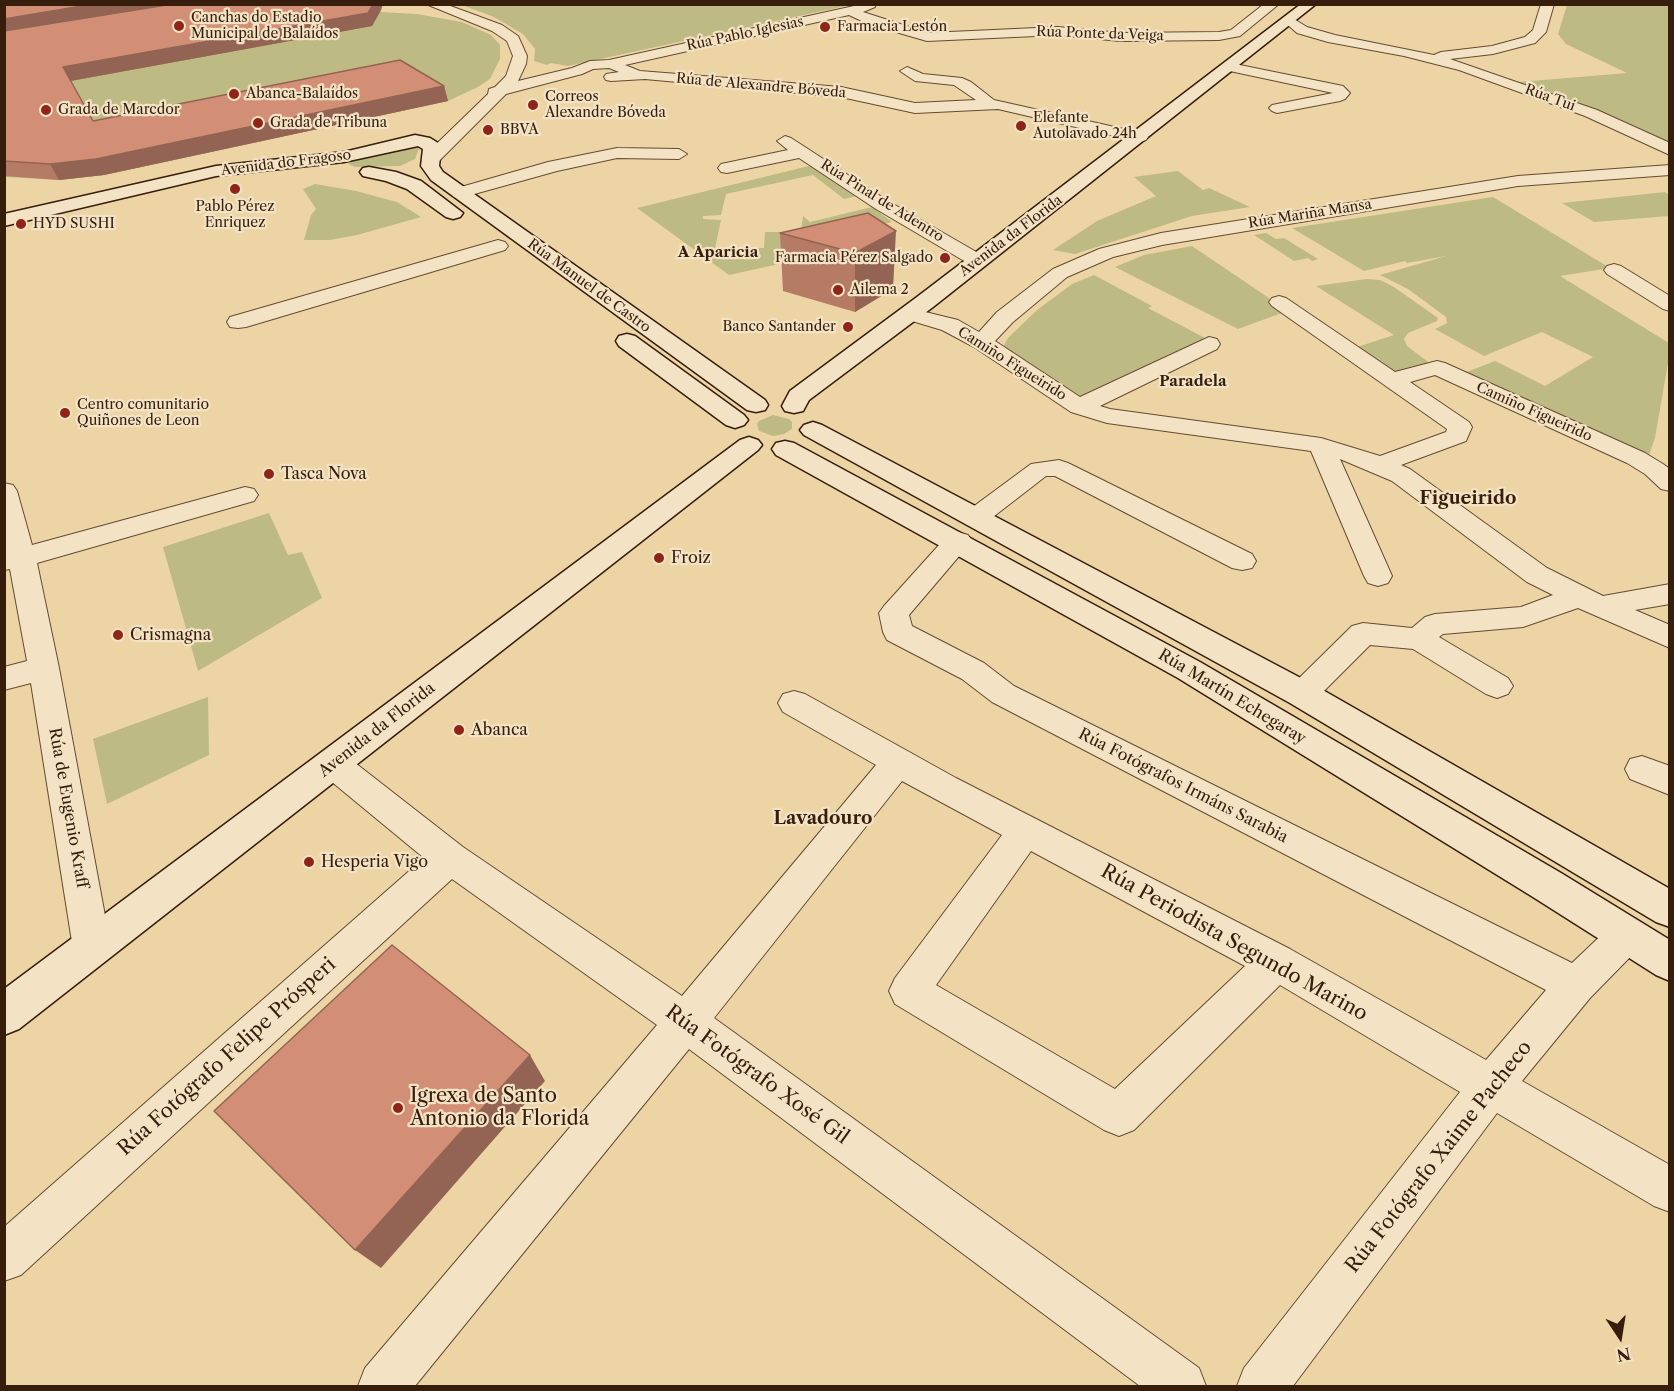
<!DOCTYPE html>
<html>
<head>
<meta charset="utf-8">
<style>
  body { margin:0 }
  #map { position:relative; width:1674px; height:1391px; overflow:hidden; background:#edd4a5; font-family:"Libre Caslon Text",serif }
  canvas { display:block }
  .frame { position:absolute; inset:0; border:6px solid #361d0c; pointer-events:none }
  .north { position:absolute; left:1590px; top:1307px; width:60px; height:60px; -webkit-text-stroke:4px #f3e3c4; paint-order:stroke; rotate:168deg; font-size:16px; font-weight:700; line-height:24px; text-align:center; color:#361d0c }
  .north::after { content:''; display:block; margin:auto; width:21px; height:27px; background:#361d0c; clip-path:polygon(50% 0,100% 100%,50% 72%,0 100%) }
</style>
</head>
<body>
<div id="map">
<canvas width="1674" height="1391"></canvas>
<div class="frame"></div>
<div class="north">N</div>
</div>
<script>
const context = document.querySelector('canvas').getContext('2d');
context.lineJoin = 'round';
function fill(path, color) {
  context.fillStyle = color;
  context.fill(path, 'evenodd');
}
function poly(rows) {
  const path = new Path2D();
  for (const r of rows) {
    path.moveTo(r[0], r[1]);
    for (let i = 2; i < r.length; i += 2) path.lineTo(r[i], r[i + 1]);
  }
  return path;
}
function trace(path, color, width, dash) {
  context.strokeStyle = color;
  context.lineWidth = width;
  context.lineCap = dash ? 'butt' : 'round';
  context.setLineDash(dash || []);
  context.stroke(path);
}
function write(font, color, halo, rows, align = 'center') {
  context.font = font + ' "Libre Caslon Text",serif';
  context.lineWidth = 4.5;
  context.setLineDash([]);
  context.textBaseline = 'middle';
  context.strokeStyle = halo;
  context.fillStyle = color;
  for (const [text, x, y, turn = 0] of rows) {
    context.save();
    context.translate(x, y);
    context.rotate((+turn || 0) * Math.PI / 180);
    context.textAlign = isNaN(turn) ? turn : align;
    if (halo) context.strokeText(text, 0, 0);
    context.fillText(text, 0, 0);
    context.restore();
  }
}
fill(poly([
  [294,4,383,5,381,12,417,14,462,22,491,35,500,45,500,59,490,79,478,87,448,101,104,175,59,180,5,177,5,55],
  [462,5,850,5,568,66,551,63,547,65,534,61,535,49,523,34,494,17],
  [1567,5,1669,5,1669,143,1628,123,1518,82,1627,73,1566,44,1558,34],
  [416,146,419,149,415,159,400,166,355,167,348,164,355,158],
  [813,165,857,196,844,199,813,175,726,194,721,215,703,216,703,219,721,220,715,248,764,248,765,232,801,232,803,216,810,222,872,207,892,222,804,244,815,256,729,275,637,208],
  [1178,171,1203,190,1209,188,1250,207,1192,216,1075,254,1053,250,1097,221,1156,196,1134,177],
  [315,184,356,191,397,202,421,217,357,235,330,240,304,240,311,215,316,209,303,189],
  [1665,192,1669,195,1669,216,1594,222,1562,203],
  [1493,197,1610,268,1560,276,1669,343,1669,357,1655,438,1648,458,1459,375,1495,361,1545,386,1593,357,1542,332,1484,356,1435,329,1447,323,1446,317,1408,289,1380,275,1446,256,1407,263,1405,261,1364,271,1292,228],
  [1266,233,1276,239,1284,238,1318,259,1312,261,1308,258,1294,261,1254,235],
  [1192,246,1266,296,1287,311,1238,329,1115,267,1144,255],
  [1094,275,1152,306,1148,308,1205,338,1080,396,1003,347,1008,338,1037,310,1072,284],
  [1367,279,1380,280,1394,287,1438,318,1437,321,1408,333,1404,339,1407,346,1432,365,1393,374,1354,348,1394,335,1316,286],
  [773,415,789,419,792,422,792,429,784,434,773,436,759,431,757,424,759,421],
  [269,513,288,555,302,552,322,598,198,671,163,547],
  [208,697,209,755,107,804,93,739]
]), '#bdbb83');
const street = poly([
  [426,4,445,4,502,25,518,36,527,56,526,64,518,81,572,68,590,61,609,60,863,4,874,4,875,7,863,12,928,33,1058,27,1120,33,1219,32,1231,30,1264,4,1279,4,1240,36,1219,40,1120,41,1058,35,927,41,868,24,849,15,625,65,640,71,841,87,915,103,976,100,954,85,915,81,900,71,907,67,923,74,962,78,971,82,994,100,1146,134,1148,137,1146,140,1140,142,998,109,915,113,841,97,645,79,611,81,606,80,604,77,606,74,619,72,609,68,593,69,582,74,506,94,436,164,430,165,424,164,422,160,424,156,488,94,489,89,495,87,506,76,513,56,507,41,492,31,426,4],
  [1541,4,1554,4,1546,32,1535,43,1493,54,1450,59,1597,110,1670,143,1670,155,1585,116,1459,70,1404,56,1328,42,1297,33,1282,20,1289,16,1307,27,1335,35,1434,55,1441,52,1492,46,1525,37,1533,30,1541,4],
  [1230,63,1343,86,1350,93,1345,99,1340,101,1277,113,1272,111,1269,108,1272,105,1333,93,1225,70,1223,67,1225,64,1230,63],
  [785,136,791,138,888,201,985,257,988,261,985,265,978,267,971,265,876,209,799,158,727,173,721,172,718,168,721,164,788,150,777,141,785,136],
  [617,148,679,149,687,154,679,159,617,158,557,171,460,198,454,197,451,193,454,189,548,162,617,148],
  [1670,165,1670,175,1518,186,1162,245,1113,257,1067,277,1013,322,995,341,1080,397,1209,337,1217,339,1220,344,1217,349,1100,406,1110,409,1321,438,1380,456,1446,432,1447,429,1272,306,1269,302,1272,298,1279,296,1286,298,1395,372,1437,361,1445,363,1645,453,1663,464,1670,469,1670,491,1661,489,1645,474,1627,463,1435,375,1410,382,1469,422,1472,427,1466,441,1401,465,1410,469,1547,568,1603,596,1670,584,1670,604,1635,610,1670,625,1670,648,1578,608,1523,627,1443,634,1439,637,1508,678,1513,686,1508,694,1497,698,1486,694,1413,649,1370,645,1313,702,1302,706,1291,702,1286,694,1291,686,1352,626,1363,623,1412,628,1425,617,1435,614,1521,607,1553,595,1527,582,1392,481,1340,459,1392,576,1388,583,1378,586,1368,583,1364,576,1311,451,1107,423,1071,412,974,347,942,330,902,318,898,314,902,310,909,308,958,320,979,332,997,312,1053,269,1099,249,1161,233,1518,176,1670,165],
  [498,240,505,242,508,246,505,250,246,327,238,328,230,327,227,322,230,317,498,240],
  [1614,264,1621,266,1670,296,1670,311,1663,309,1607,274,1604,270,1607,266,1614,264],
  [1059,460,1068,463,1252,554,1256,561,1252,568,1242,570,1232,568,1055,476,1046,476,984,524,975,527,966,524,962,518,966,512,1031,464,1059,460],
  [4,483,13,485,17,491,32,545,245,487,254,489,258,495,254,501,37,563,59,668,111,948,106,960,92,966,78,960,73,948,31,683,4,690,4,667,27,661,10,569,4,570,4,552,6,551,4,483],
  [958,532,968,535,972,541,909,615,912,626,984,663,1014,686,1572,963,1613,924,1626,919,1639,924,1645,936,1639,948,1590,998,1522,1081,1670,1165,1670,1212,1654,1206,1497,1113,1293,1386,1237,1386,1244,1368,1460,1092,1280,985,1134,1130,1119,1136,1104,1130,895,1004,889,991,895,978,1002,835,902,781,714,1018,1199,1368,1206,1386,1140,1386,689,1049,415,1386,358,1386,365,1368,657,1025,452,879,21,1275,4,1281,4,1227,424,858,321,773,316,764,321,755,333,751,345,755,463,847,682,996,876,765,783,712,778,703,783,694,794,691,805,694,956,778,1290,949,1486,1060,1546,990,992,702,962,679,887,640,883,632,879,613,884,606,948,535,958,532],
  [1031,851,1245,966,1115,1089,936,985,1031,851],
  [1642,756,1670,766,1670,795,1630,779,1625,769,1630,759,1642,756]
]);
const secondary = poly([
  [1301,4,1316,4,933,307,809,400,803,411,794,413,785,411,782,406,790,391,917,297,1301,4],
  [415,135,430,138,438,143,441,147,439,166,443,172,765,400,768,405,765,410,756,412,747,410,431,180,421,166,423,149,418,146,344,162,216,176,4,226,4,214,216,166,344,152,415,135],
  [369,167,396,172,421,181,463,213,460,217,453,219,446,217,407,189,386,181,363,176,360,172,363,168,369,167],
  [627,334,635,336,744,415,748,420,744,425,735,428,726,425,619,346,616,341,619,336,627,334],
  [813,422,822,425,1314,685,1670,889,1670,927,1656,922,1290,703,804,435,800,430,804,425,813,422],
  [749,437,758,440,762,445,758,450,19,1029,4,1035,4,989,740,440,749,437],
  [785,441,794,443,1200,662,1561,873,1670,940,1670,981,1656,975,1533,897,1178,678,776,455,772,449,776,443,785,441]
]);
trace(street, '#644b32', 2);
trace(secondary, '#361d0c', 3);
fill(street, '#f3e3c4');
fill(secondary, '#f3e3c4');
fill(poly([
  [4,4,380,12,372,26,71,81,93,121,444,86,448,101,104,175,59,180,4,176],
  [868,213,893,289,855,312,783,291,780,233]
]), '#b57b65');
fill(poly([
  [94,4,181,4,4,34,4,19],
  [373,4,383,4,380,12,372,26,70,81,63,67],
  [444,86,448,101,104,175,59,180,50,164],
  [896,231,893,289,855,312,855,253],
  [530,1055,545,1081,381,1268,355,1250]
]), '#936453');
const building = poly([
  [4,4,94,4,4,19,4,4],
  [173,4,373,4,368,13,63,67,93,121,400,60,444,86,96,159,50,164,4,161,4,31,173,4],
  [868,213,896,231,855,253,780,233,868,213],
  [392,945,530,1055,355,1250,214,1111,392,945]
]);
fill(building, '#d28f76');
trace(building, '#936453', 1.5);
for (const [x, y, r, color] of [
  [179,26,6,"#8f2418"],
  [825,27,6,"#8f2418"],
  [234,94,6,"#8f2418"],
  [533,105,6,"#8f2418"],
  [46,110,6,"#8f2418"],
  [258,123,6,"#8f2418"],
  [1021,126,6,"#8f2418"],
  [488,130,6,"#8f2418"],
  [235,189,6,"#8f2418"],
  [21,224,6,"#8f2418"],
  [945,258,6,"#8f2418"],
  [838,290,6,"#8f2418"],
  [848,327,6,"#8f2418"],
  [65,413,6,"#8f2418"],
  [269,474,6,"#8f2418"],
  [659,558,6,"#8f2418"],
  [118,635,6,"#8f2418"],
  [459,730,6,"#8f2418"],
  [309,862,6,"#8f2418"],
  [398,1108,6,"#8f2418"]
]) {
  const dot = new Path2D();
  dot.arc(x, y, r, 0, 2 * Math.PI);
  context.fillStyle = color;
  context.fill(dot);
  trace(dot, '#f3e3c4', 2);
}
write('14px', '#361d0c', '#f3e3c4', [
  ["Canchas do Estadio",191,18],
  ["Municipal de Balaídos",191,34],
  ["Farmacia Lestón",837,27],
  ["Abanca-Balaídos",246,94],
  ["Correos",545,97],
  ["Alexandre Bóveda",545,113],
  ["Grada de Marcdor",58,110],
  ["Elefante",1033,118],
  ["Autolavado 24h",1033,134],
  ["Grada de Tribuna",270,123],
  ["BBVA",500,130],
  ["Pablo Pérez",235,207,"center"],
  ["Enriquez",235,223,"center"],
  ["HYD SUSHI",33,224],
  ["Farmacia Pérez Salgado",933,258,"right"],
  ["Ailema 2",850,290],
  ["Banco Santander",836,327,"right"],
  ["Centro comunitario",77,405],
  ["Quiñones de Leon",77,421]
], 'left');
write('14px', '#361d0c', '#f3e3c4', [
  ["Rúa Pablo Iglesias",745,34,-12],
  ["Rúa Ponte da Veiga",1100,34,2],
  ["Rúa de Alexandre Bóveda",761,86,5],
  ["Rúa Tui",1550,98,20],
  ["Avenida do Fragoso",286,163,-7],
  ["Rúa Pinal de Adentro",882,201,32],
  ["Rúa Mariña Mansa",1310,214,-9],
  ["Avenida da Florida",1011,236,-37],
  ["Rúa Manuel de Castro",589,286,36],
  ["Camiño Figueirido",1012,364,32],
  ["Camiño Figueirido",1534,412,24]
]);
write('bold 15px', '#361d0c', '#f3e3c4', [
  ["A Aparicia",718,253],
  ["Paradela",1193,382]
]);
write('16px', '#361d0c', '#f3e3c4', [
  ["Tasca Nova",281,474],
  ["Froiz",671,558],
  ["Crismagna",130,635],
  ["Abanca",471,730],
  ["Hesperia Vigo",321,862]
], 'left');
write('16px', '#361d0c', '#f3e3c4', [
  ["Rúa Martín Echegaray",1232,697,31],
  ["Avenida da Florida",377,730,-38],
  ["Rúa Fotógrafos Irmáns Sarabia",1183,786,27],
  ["Rúa de Eugenio Kraff",68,808,80]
]);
write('bold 18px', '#361d0c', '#f3e3c4', [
  ["Figueirido",1468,499],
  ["Lavadouro",823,819]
]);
write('20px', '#361d0c', '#f3e3c4', [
  ["Rúa Periodista Segundo Marino",1234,943,29],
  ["Rúa Fotógrafo Felipe Prósperi",227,1057,-42],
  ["Rúa Fotógrafo Xosé Gil",757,1075,36],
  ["Rúa Fotógrafo Xaime Pacheco",1439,1157,-52]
]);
write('20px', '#361d0c', '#f3e3c4', [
  ["Igrexa de Santo",410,1096],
  ["Antonio da Florida",410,1119]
], 'left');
</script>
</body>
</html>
